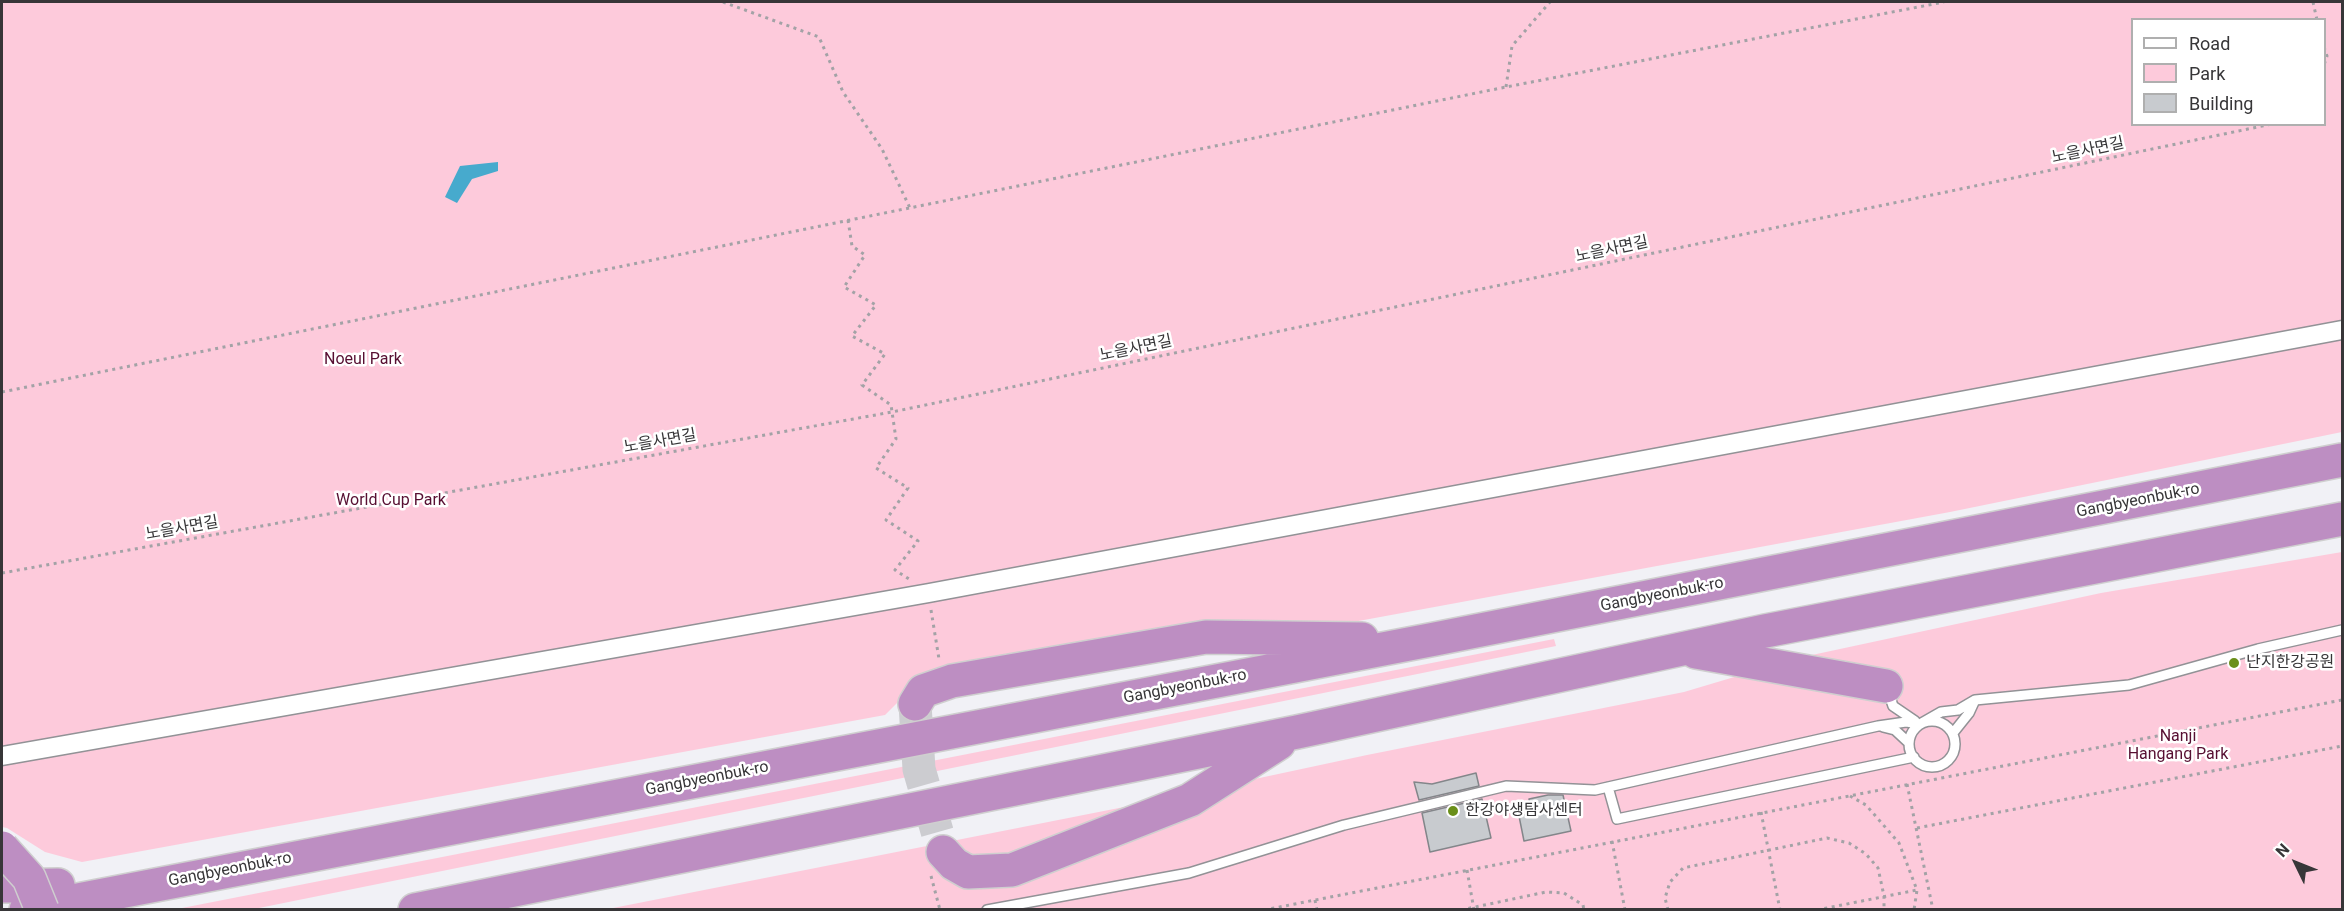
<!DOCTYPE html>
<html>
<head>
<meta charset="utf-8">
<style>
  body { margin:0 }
  #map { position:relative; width:2344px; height:911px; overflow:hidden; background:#f1f1f6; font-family:Roboto,sans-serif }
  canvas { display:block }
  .frame { position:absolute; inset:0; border:3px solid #373638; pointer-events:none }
  .legend { position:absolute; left:2131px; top:18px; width:195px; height:108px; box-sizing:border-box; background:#fff; border:2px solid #afafaf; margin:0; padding:8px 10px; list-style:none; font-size:18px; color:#373638 }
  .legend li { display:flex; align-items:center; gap:12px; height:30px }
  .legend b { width:30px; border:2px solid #afafaf }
  .north { position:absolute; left:2266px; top:833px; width:60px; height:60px; -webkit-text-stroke:4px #fff; paint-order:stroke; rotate:313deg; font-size:16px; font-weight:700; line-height:24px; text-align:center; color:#373638 }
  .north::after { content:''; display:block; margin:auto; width:21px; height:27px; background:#373638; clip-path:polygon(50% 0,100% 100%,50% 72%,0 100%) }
</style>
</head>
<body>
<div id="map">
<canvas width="2344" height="911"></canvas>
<div class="frame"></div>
<ul class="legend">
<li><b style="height:8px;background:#fff"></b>Road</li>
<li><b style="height:16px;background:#fdcadb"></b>Park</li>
<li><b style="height:16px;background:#c8cbcf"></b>Building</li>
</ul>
<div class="north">N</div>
</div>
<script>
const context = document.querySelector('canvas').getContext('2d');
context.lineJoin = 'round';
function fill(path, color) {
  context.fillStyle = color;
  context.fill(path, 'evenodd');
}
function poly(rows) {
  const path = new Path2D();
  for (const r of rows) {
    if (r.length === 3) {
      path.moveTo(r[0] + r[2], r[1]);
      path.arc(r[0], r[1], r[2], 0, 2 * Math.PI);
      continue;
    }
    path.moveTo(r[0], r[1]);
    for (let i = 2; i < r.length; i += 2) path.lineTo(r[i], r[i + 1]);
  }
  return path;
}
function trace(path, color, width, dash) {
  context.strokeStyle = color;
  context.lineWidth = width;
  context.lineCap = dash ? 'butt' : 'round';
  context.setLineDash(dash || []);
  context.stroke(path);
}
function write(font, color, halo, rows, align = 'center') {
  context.font = font + ' Roboto,"Noto Sans KR",sans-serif';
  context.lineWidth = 5;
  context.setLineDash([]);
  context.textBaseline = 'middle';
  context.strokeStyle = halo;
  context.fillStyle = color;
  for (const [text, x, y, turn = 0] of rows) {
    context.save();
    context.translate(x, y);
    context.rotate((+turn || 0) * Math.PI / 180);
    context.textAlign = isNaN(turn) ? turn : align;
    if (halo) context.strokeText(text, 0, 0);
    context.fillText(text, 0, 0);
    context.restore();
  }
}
fill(poly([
  [2,2,2342,2,2342,432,1950,512,1288,634,1011,673,899,701,885,715,82,862,45,852,7,828,2,827],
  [2132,20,2324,20,2324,124,2132,124],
  [2342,552,2342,909,603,910,1124,807,1367,755,1684,692,1798,658,2101,593],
  [1554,639,1556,646,254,909,177,909]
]), '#fdcadb');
fill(poly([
  [498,162,498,171,472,179,457,203,445,197,460,166]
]), '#47aacd');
const building = poly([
  [1476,773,1479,786,1419,800,1414,782,1432,784,1476,773],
  [1548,795,1563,795,1571,831,1524,841,1519,816,1532,813,1529,799,1548,795],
  [1482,799,1491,838,1430,852,1422,813,1482,799]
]);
fill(building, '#c8cbcf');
trace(building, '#83868a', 1.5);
trace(poly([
  [915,704,919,769,943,852]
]), '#ccccd0', 33, [33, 16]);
const lane = poly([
  [1888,691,1893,706,1915,721],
  [1932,744,23],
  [1883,727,1895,730,1909,743],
  [1953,733,1969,713,1975,700],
  [1608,787,1617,819,1914,757],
  [987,910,1189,873,1344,825,1506,786,1595,790,1878,726,1906,722,1920,724,1941,712,1958,710,1975,700,2129,685,2258,649,2342,630]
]);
const street = poly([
  [2,756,929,593,2342,330]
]);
const highway = poly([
  [1696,652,1886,686],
  [915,704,923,691,952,681,1206,637,1362,639],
  [943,852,954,864,968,872,1012,870,1190,800,1279,743],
  [2,886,58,885],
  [26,910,1435,639,2342,460],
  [415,910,1297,732,1765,631,2342,519]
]);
trace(lane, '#929296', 12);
trace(street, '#929296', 21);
trace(highway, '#cfcfcf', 36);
trace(poly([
  [723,2,819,37,843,92,882,149,910,208],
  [2313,2,2317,20],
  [2324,47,2327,56,2324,65],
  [1506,87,1512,46,1550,2],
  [848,220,852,246,865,255,844,287,876,305,852,336,885,354,862,385,891,405,896,439,876,468,908,488,886,520,918,541,895,570,909,579],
  [2,392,1506,87,1944,2],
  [2,573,892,412,2272,124],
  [931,610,939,659],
  [1907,784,1933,910],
  [1850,796,1866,805,1899,843,1917,890,1914,910],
  [1761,812,1780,910],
  [1917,828,2342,746],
  [1612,841,1625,910],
  [1467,870,1474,910],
  [931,876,940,910],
  [1315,900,1317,910],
  [1264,910,2342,700],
  [1461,910,1546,892,1564,893,1583,905,1584,910],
  [1668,910,1665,898,1670,882,1683,868,1827,838,1849,843,1866,854,1878,868,1884,896,1884,910],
  [1817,910,1917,890]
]), '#a3a2a6', 3, [3, 4.5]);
trace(lane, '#fff', 9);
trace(street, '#fff', 18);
trace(highway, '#bd8ec2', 33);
const highwayBridge = poly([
  [2,848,29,878,42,910]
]);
trace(highwayBridge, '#cfcfcf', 36, []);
trace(highwayBridge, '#bd8ec2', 33);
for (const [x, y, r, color] of [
  [2234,663,6,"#6a8f19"],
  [1453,811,6,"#6a8f19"]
]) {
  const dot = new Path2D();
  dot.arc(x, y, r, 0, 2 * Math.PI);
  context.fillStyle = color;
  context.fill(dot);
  trace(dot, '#fff', 2);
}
write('16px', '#373638', '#fff', [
  ["노을사면길",2088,151,-12],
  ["노을사면길",1612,250,-12],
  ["노을사면길",1136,349,-12],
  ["노을사면길",660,442,-10],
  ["Gangbyeonbuk-ro",2138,501,-11],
  ["노을사면길",182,529,-10],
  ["Gangbyeonbuk-ro",1662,595,-11],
  ["Gangbyeonbuk-ro",1185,687,-11],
  ["Gangbyeonbuk-ro",707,779,-11],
  ["Gangbyeonbuk-ro",230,870,-11]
]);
write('16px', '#570f32', '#fff', [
  ["Noeul Park",363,360],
  ["World Cup Park",391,501],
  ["Nanji",2178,737],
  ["Hangang Park",2178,755]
]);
write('16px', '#373638', '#fff', [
  ["난지한강공원",2246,663],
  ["한강야생탐사센터",1465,811]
], 'left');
</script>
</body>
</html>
